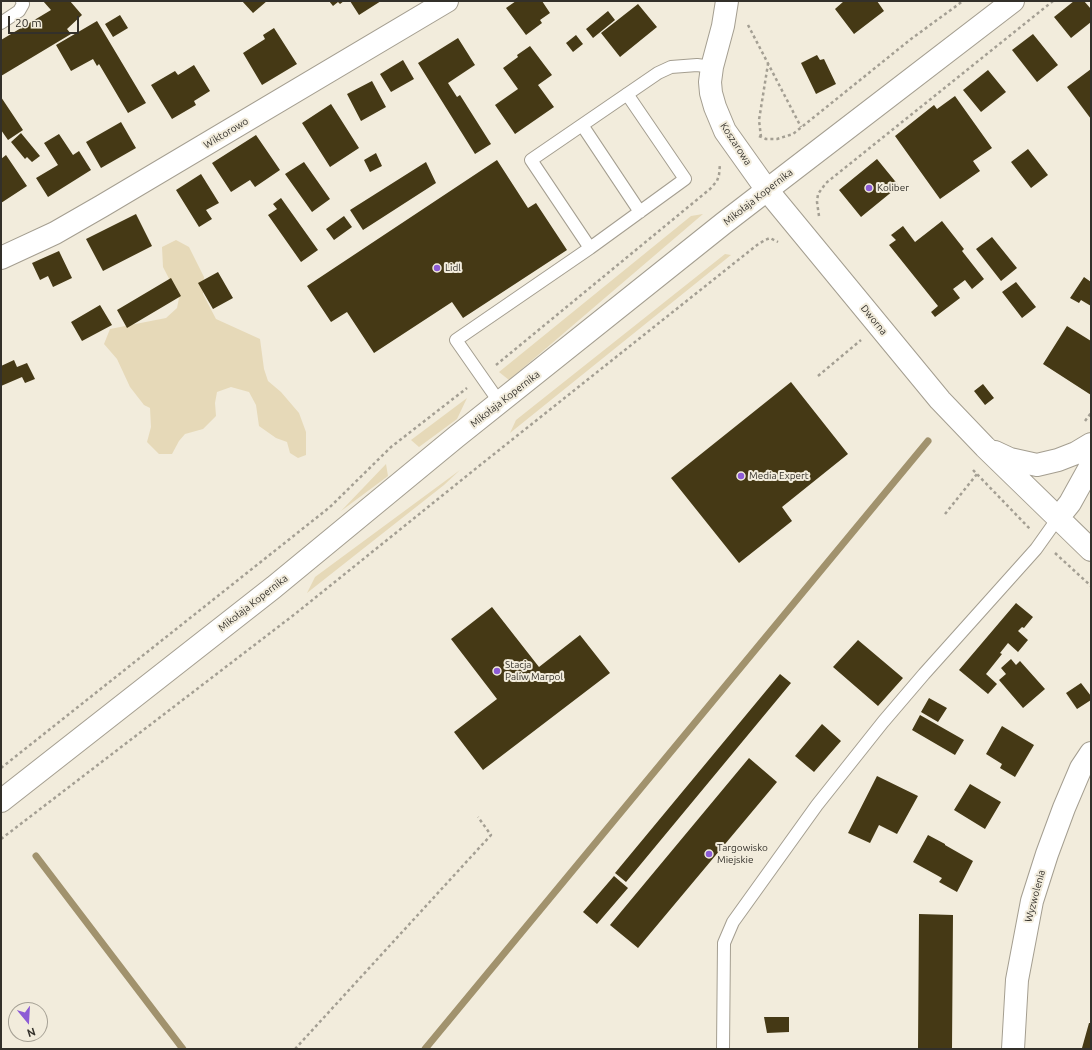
<!DOCTYPE html>
<html>
<head>
<meta charset="utf-8">
<style>
  body { margin:0 }
  #map { position:relative; width:1092px; height:1050px; overflow:hidden; background:#f2ecdc; font-family:Ubuntu,sans-serif }
  canvas { display:block }
  .frame { position:absolute; inset:0; border:2px solid #33302a; pointer-events:none }
  .north { position:absolute; left:8px; top:1002px; width:40px; height:40px; box-sizing:border-box; background:#f2ecdc; border:1px solid #a6a195; border-radius:50%; rotate:162deg; font-size:11px; font-weight:700; line-height:16px; text-align:center; color:#33302a }
  .north::after { content:''; display:block; margin:auto; width:14px; height:18px; background:#8d5cd5; clip-path:polygon(50% 0,100% 100%,50% 72%,0 100%) }
  .scale { position:absolute; left:8px; top:16px; width:71px; height:18px; box-sizing:border-box; border:2px solid #33302a; border-top:0; padding-left:5px; font-size:12px; line-height:14px; white-space:nowrap; color:#33302a; -webkit-text-stroke:3px #f2ecdc; paint-order:stroke }
</style>
</head>
<body>
<div id="map">
<canvas width="1092" height="1050"></canvas>
<div class="frame"></div>
<div class="north">N</div>
<div class="scale">20 m</div>
</div>
<script>
const context = document.querySelector('canvas').getContext('2d');
context.lineJoin = 'round';
function fill(path, color) {
  context.fillStyle = color;
  context.fill(path, 'evenodd');
}
function poly(rows) {
  const path = new Path2D();
  for (const r of rows) {
    path.moveTo(r[0], r[1]);
    for (let i = 2; i < r.length; i += 2) path.lineTo(r[i], r[i + 1]);
  }
  return path;
}
function trace(path, color, width, dash) {
  context.strokeStyle = color;
  context.lineWidth = width;
  context.lineCap = dash ? 'butt' : 'round';
  context.setLineDash(dash || []);
  context.stroke(path);
}
function write(font, color, halo, rows, align = 'center') {
  context.font = font + ' Ubuntu,sans-serif';
  context.lineWidth = 4;
  context.setLineDash([]);
  context.textBaseline = 'middle';
  context.strokeStyle = halo;
  context.fillStyle = color;
  for (const [text, x, y, turn = 0] of rows) {
    context.save();
    context.translate(x, y);
    context.rotate((+turn || 0) * Math.PI / 180);
    context.textAlign = isNaN(turn) ? turn : align;
    if (halo) context.strokeText(text, 0, 0);
    context.fillText(text, 0, 0);
    context.restore();
  }
}
fill(poly([
  [703,214,509,380,499,372,691,216],
  [176,240,189,247,204,277,203,294,216,319,260,339,264,369,268,381,281,392,299,413,306,432,306,455,298,458,290,453,287,442,276,438,259,426,256,405,249,392,231,387,217,392,215,403,216,416,203,429,185,434,179,441,172,454,159,454,147,442,151,427,150,408,144,405,130,387,117,359,104,344,110,329,166,318,177,308,179,298,163,267,162,247],
  [725,254,731,255,510,433,516,420],
  [467,398,457,419,419,447,411,440],
  [386,464,388,476,341,511],
  [460,470,444,485,307,593,315,577]
]), '#e6d9b8');
trace(poly([
  [36,856,183,1049],
  [425,1049,928,441]
]), '#a1926d', 7);
fill(poly([
  [43,1,70,1,82,15,67,29,71,34,1,76,1,40,51,10],
  [242,1,267,1,253,13],
  [329,1,344,1,340,4,338,2,333,6],
  [350,1,381,1,359,15],
  [516,1,542,1,550,13,540,20,542,23,526,35,506,8],
  [844,1,877,1,884,11,854,34,835,9],
  [1074,1,1084,1,1091,9,1091,22,1071,38,1054,17],
  [638,4,657,27,620,57,601,33],
  [608,11,615,20,593,38,586,29],
  [120,15,128,28,113,37,105,24],
  [97,21,146,103,128,113,99,64,97,66,93,59,71,71,56,45],
  [274,28,297,64,262,85,243,53,265,39,263,35],
  [1033,34,1058,65,1037,82,1012,50],
  [576,35,583,44,573,52,566,43],
  [458,38,475,65,448,83,457,97,460,95,491,144,475,154,418,63],
  [530,46,552,75,538,85,554,107,515,134,495,105,518,89,503,68,518,57,517,55],
  [817,55,820,60,824,59,836,84,816,94,801,63],
  [403,60,414,79,391,92,380,74],
  [194,65,210,91,194,101,196,105,172,119,151,85,175,71,178,75],
  [1091,69,1091,119,1067,87],
  [988,70,1006,92,981,112,963,90],
  [372,81,386,107,361,121,347,94],
  [955,96,992,148,973,161,980,171,940,199,895,136,934,105,937,109],
  [1,97,23,130,8,140,1,130],
  [331,104,359,148,330,167,302,123],
  [121,122,136,148,101,168,86,142],
  [21,133,40,156,32,162,27,157,25,159,11,142],
  [59,134,73,155,79,151,91,170,48,197,36,178,58,165,44,143],
  [256,135,280,170,255,187,250,180,231,192,212,163],
  [1028,149,1048,175,1031,188,1011,162],
  [376,153,382,166,370,172,364,160],
  [6,155,27,186,1,203,1,159],
  [877,159,899,186,861,217,839,190],
  [497,160,528,208,536,203,567,250,463,318,452,302,374,353,347,312,331,322,307,286],
  [304,162,330,199,312,212,285,174],
  [426,162,436,183,363,230,350,210],
  [201,174,219,203,206,210,212,219,199,227,176,190],
  [281,198,318,250,301,262,268,215,277,209,273,204],
  [136,214,152,246,103,271,86,239],
  [344,216,352,227,334,240,326,229],
  [942,221,964,249,962,251,984,279,972,289,965,280,953,289,960,298,935,317,931,312,938,306,889,245,896,240,891,235,903,226,915,242],
  [992,237,1017,268,1001,281,976,249],
  [59,251,72,278,53,287,48,276,40,280,32,263],
  [218,272,233,298,213,309,198,283],
  [1084,277,1091,282,1091,306,1081,300,1079,303,1070,298],
  [171,278,181,296,127,328,117,310],
  [1016,282,1036,307,1022,318,1002,292],
  [100,305,112,325,82,341,71,322],
  [1067,326,1091,341,1091,395,1043,364],
  [14,360,17,367,27,363,35,379,25,383,22,377,1,386,1,366],
  [791,382,848,454,782,507,792,521,739,563,671,478],
  [983,384,994,398,985,405,974,391],
  [1016,603,1033,617,1024,628,1022,627,1018,631,1028,640,1018,652,1008,643,1000,653,1002,654,986,674,997,684,988,694,959,670],
  [492,607,539,667,580,635,610,673,483,770,454,732,497,699,451,639],
  [858,640,903,678,878,706,833,667],
  [1011,659,1016,665,1020,661,1045,689,1023,708,999,680,1006,674,1001,668],
  [780,674,791,683,626,882,615,873],
  [1081,683,1091,696,1091,700,1077,709,1066,693],
  [929,698,947,708,938,722,921,712],
  [920,715,964,740,955,755,912,730],
  [822,724,841,741,814,772,795,756],
  [1002,726,1034,745,1015,777,1000,768,1002,764,986,754],
  [749,758,777,782,638,948,610,925],
  [877,776,918,796,897,834,879,825,870,843,848,833],
  [970,784,1001,802,985,829,954,810],
  [928,835,945,844,945,845,973,861,957,892,939,882,942,878,913,862],
  [614,876,628,888,597,924,583,912],
  [919,914,953,915,952,1049,918,1049],
  [764,1017,789,1017,789,1032,767,1033],
  [1089,1023,1091,1023,1091,1049,1086,1049,1082,1048]
]), '#453915');
const service = poly([
  [1,23,19,11,23,4,22,1],
  [582,125,640,212],
  [590,248,685,179,627,94],
  [500,403,456,340,590,248,531,160,658,73,671,67,697,65,712,67],
  [723,1049,724,943,733,922,817,805,883,722,924,674,1036,549,1058,518]
]);
const minor = poly([
  [727,1,723,26,712,67,710,82,711,93,715,107,725,131,767,190,940,400,985,447,1091,550],
  [1,258,55,233,102,206,447,1],
  [995,452,1010,459,1037,465,1058,460,1076,453,1091,444],
  [1058,518,1070,503,1091,465],
  [1013,1049,1017,980,1032,901,1047,854,1064,808,1081,768,1091,753]
]);
const secondary = poly([
  [1,801,274,587,456,437,724,223,1013,1]
]);
trace(service, '#a49e90', 14);
trace(minor, '#a49e90', 24);
trace(secondary, '#a49e90', 24);
trace(poly([
  [748,25,801,127],
  [759,136,766,139,777,139,793,134,911,39,963,1],
  [761,137,759,120,768,64],
  [819,216,817,202,818,194,826,183,1053,1],
  [496,365,710,189,717,181,719,175,720,164],
  [818,376,861,340],
  [1085,421,1091,413],
  [973,470,1030,529],
  [945,514,977,474],
  [1055,553,1091,586],
  [1,768,330,507,391,447,467,388],
  [1,839,295,614,479,466,757,245,765,240,770,238,778,242],
  [295,1049,491,835,478,817]
]), '#a49f93', 2.5, [3, 3]);
trace(service, '#fff', 12);
trace(minor, '#fff', 22);
trace(secondary, '#fff', 22);
for (const [x, y, r, color] of [
  [869,188,4,"#8d5cd5"],
  [437,268,4,"#8d5cd5"],
  [741,476,4,"#8d5cd5"],
  [497,671,4,"#8d5cd5"],
  [709,854,4,"#8d5cd5"]
]) {
  const dot = new Path2D();
  dot.arc(x, y, r, 0, 2 * Math.PI);
  context.fillStyle = color;
  context.fill(dot);
  trace(dot, '#f2ecdc', 1.5);
}
write('10px', '#33302a', '#f2ecdc', [
  ["Wiktorowo",226,133,-31],
  ["Koszarowa",736,144,57],
  ["Mikołaja Kopernika",758,197,-38],
  ["Dworna",874,320,51],
  ["Mikołaja Kopernika",505,399,-38],
  ["Mikołaja Kopernika",253,603,-38],
  ["Wyzwolenia",1035,896,-75]
]);
write('10px', '#33302a', '#f2ecdc', [
  ["Koliber",877,188],
  ["Lidl",445,268],
  ["Media Expert",749,476],
  ["Stacja",505,665],
  ["Paliw Marpol",505,677],
  ["Targowisko",717,848],
  ["Miejskie",717,860]
], 'left');
</script>
</body>
</html>
